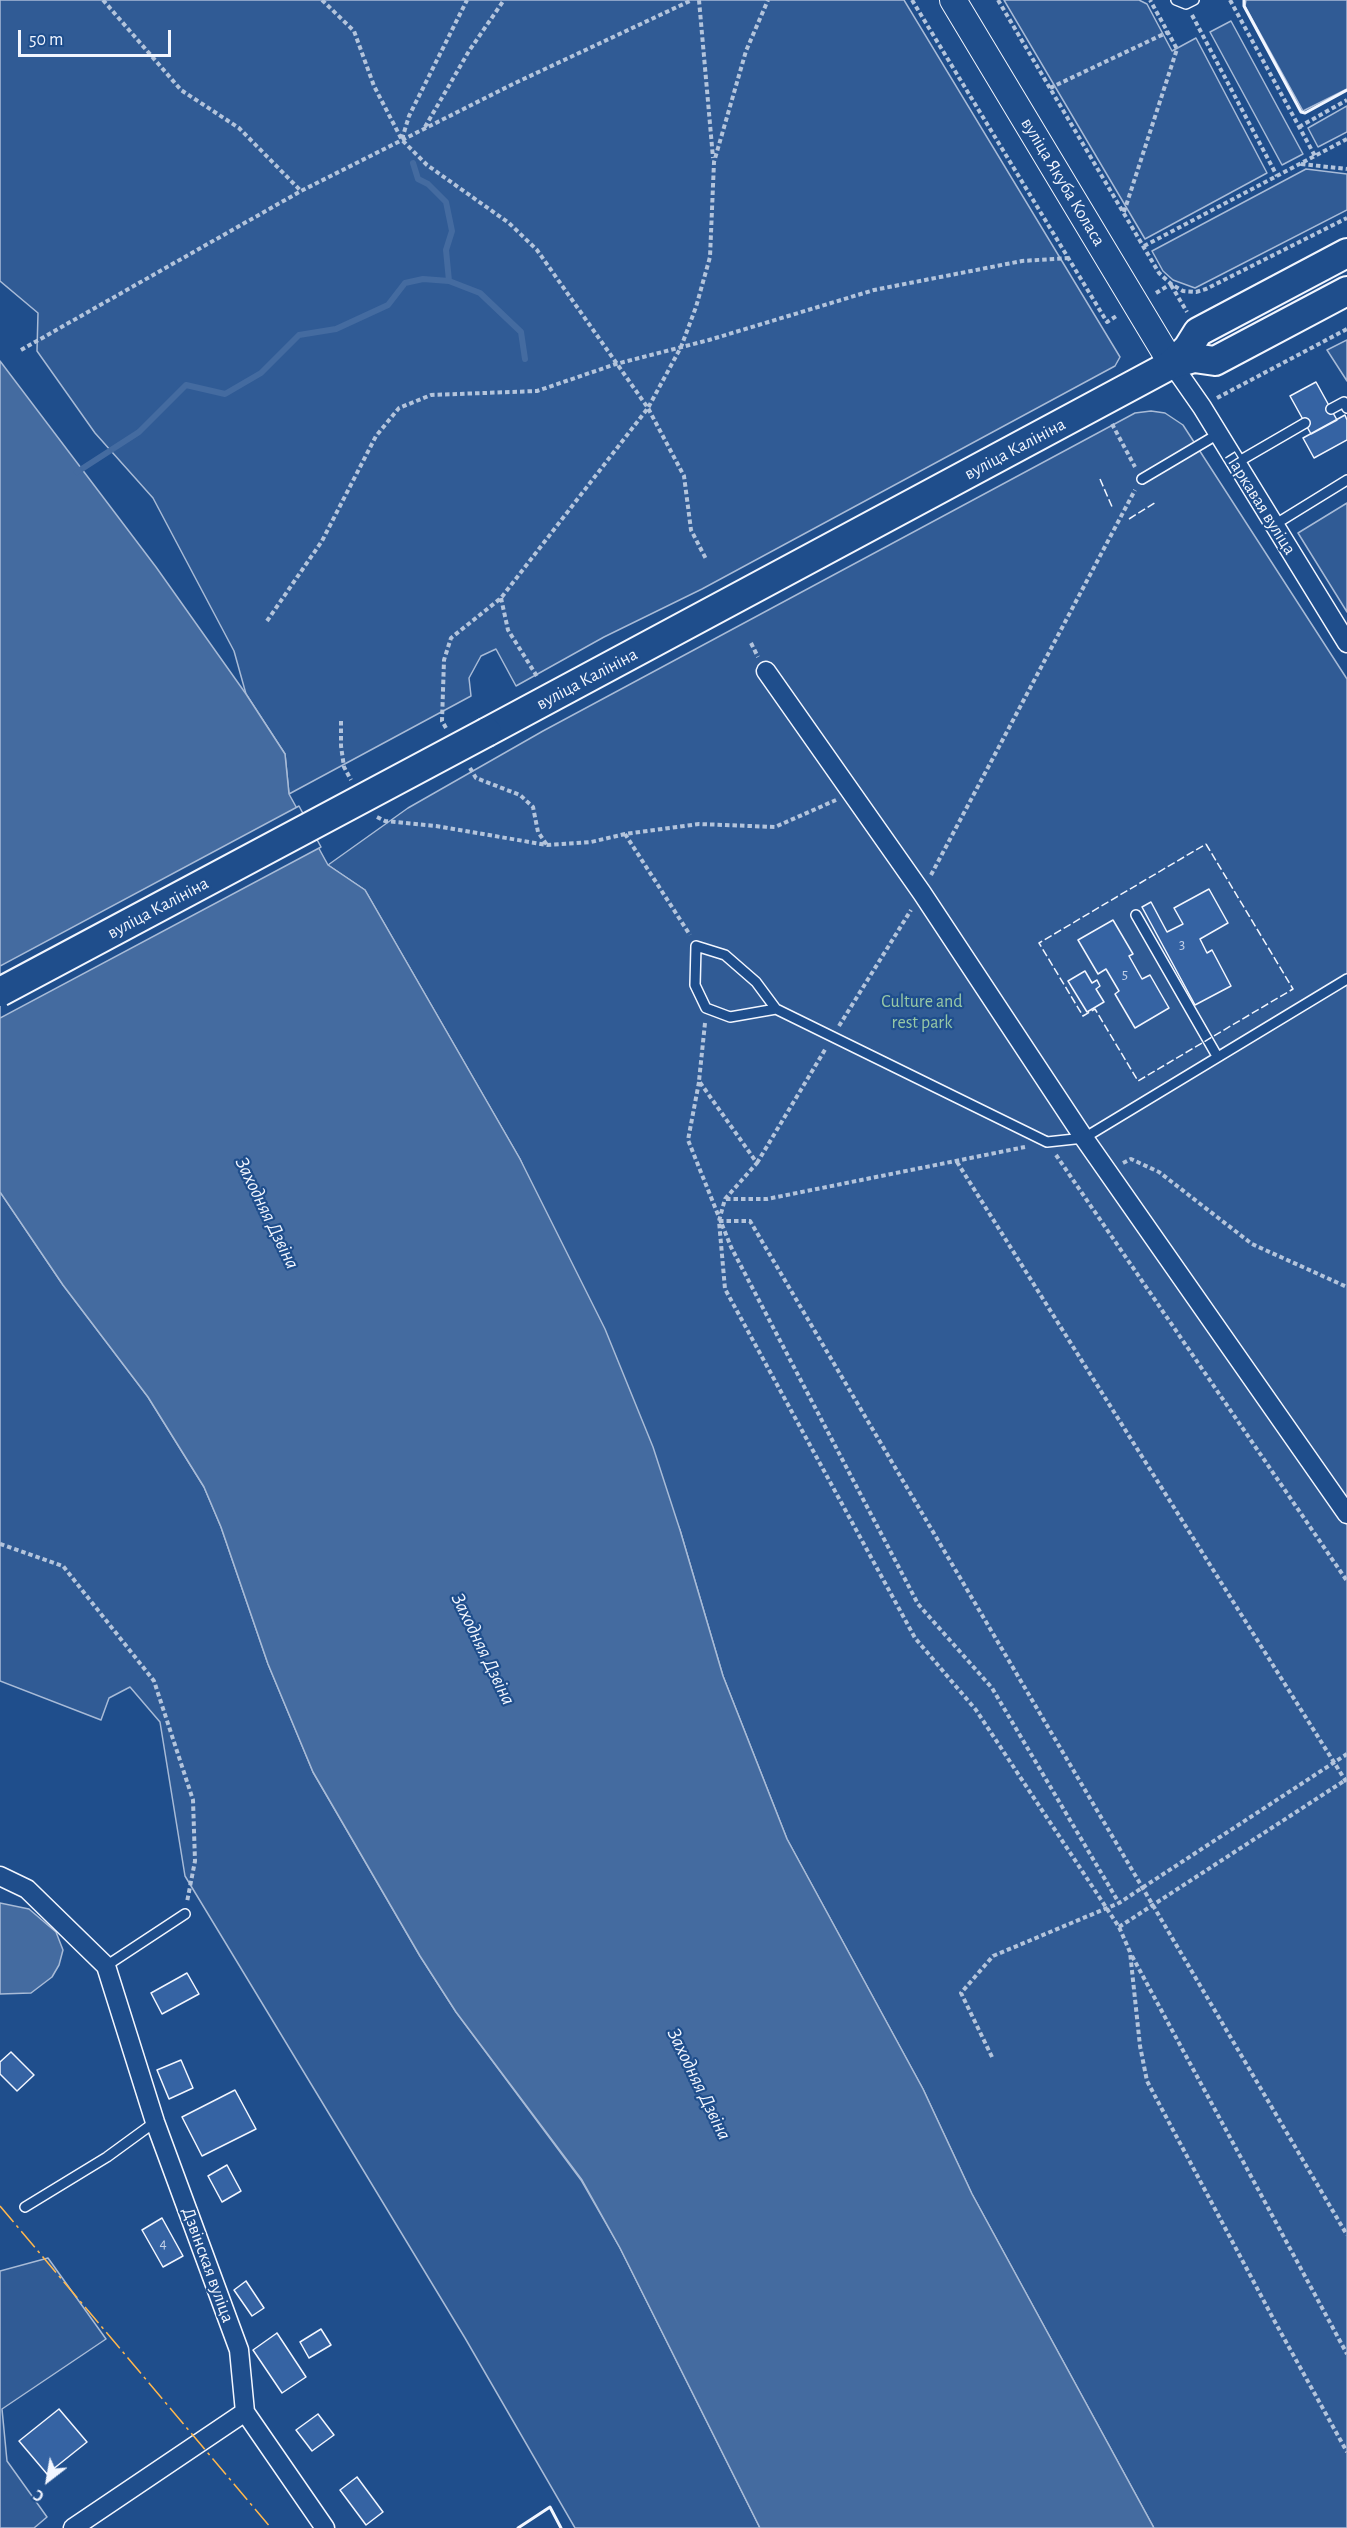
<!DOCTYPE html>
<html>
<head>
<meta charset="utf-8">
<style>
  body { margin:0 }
  #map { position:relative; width:1347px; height:2528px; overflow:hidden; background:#1f4e8c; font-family:"Alegreya Sans",sans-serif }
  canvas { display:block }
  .north { position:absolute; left:18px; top:2450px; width:60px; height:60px; -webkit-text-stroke:4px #1f4e8c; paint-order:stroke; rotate:211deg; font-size:16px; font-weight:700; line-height:24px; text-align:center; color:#f2f6ff }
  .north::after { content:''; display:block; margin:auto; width:21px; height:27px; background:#f2f6ff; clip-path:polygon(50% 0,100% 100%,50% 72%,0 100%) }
  .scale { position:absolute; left:18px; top:30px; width:153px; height:27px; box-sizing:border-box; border:3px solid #f2f6ff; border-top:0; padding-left:8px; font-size:18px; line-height:21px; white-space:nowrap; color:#f2f6ff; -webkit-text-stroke:4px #1f4e8c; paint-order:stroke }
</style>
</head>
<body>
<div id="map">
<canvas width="1347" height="2528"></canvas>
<div class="north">С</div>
<div class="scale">50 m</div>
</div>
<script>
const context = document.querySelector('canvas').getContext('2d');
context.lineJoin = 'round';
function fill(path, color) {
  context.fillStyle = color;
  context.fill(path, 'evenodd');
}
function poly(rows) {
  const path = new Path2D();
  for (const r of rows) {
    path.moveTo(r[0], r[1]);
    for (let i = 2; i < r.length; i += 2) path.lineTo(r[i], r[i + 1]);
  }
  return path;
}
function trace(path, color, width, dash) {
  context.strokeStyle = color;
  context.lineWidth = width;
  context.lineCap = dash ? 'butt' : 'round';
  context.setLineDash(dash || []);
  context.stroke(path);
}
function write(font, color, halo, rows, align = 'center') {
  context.font = font + ' "Alegreya Sans",sans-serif';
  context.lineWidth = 4.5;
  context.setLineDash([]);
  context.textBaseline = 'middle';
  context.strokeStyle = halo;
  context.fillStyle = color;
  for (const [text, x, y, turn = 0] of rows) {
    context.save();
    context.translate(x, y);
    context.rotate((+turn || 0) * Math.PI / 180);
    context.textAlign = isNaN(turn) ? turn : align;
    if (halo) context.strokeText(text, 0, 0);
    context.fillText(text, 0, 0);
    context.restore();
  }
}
const built = poly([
  [0,0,904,0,1120,357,1115,366,702,589,604,637,516,686,496,649,481,656,469,678,471,696,289,794,285,754,246,694,234,651,153,498,95,433,37,351,38,313,0,281,0,0],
  [1004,0,1139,0,1147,4,1172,51,1196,38,1267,173,1145,239,1004,0],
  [1246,0,1347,0,1347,89,1303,111,1245,6,1246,0],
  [1231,21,1303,154,1282,165,1210,32,1231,21],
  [1347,106,1347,132,1318,147,1308,128,1347,106],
  [1306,169,1347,174,1347,210,1195,288,1173,280,1163,271,1152,251,1306,169],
  [1347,340,1347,381,1327,350,1347,340],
  [1151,411,1165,413,1183,425,1347,679,1347,2528,1154,2528,972,2194,923,2089,787,1839,723,1676,680,1530,520,1159,365,890,328,865,408,808,543,731,1135,413,1151,411],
  [1347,503,1347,612,1298,533,1347,503],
  [0,1192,63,1285,148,1397,204,1487,221,1527,268,1664,313,1772,420,1956,456,2012,581,2180,620,2248,760,2528,575,2528,465,2338,185,1876,160,1722,130,1687,109,1698,101,1720,0,1681,0,1192],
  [48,2258,106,2339,2,2409,7,2461,47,2517,34,2528,0,2528,0,2271,48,2258]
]);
fill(built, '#305b95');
trace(built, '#a8bbd7', 1.5);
const water = poly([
  [0,361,156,567,246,694,285,754,289,794,328,865,365,890,520,1159,605,1329,653,1447,680,1530,723,1676,787,1839,923,2089,972,2194,1154,2528,760,2528,620,2248,582,2180,456,2012,420,1956,313,1772,268,1664,221,1527,204,1487,148,1397,63,1285,0,1192,0,361],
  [0,1903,29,1909,56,1932,63,1950,59,1965,52,1977,31,1993,0,1994,0,1903]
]);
fill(water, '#446ba0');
trace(water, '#a8bbd7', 1.5);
const pier = poly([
  [299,806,321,847,0,1018,0,966,299,806]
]);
fill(pier, '#1f4e8c');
trace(pier, '#a8bbd7', 1.5);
trace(poly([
  [413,163,418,179,428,184,446,202,452,231,446,250,449,281],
  [77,472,139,432,186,385,225,394,261,373,299,335,336,329,388,305,405,283,423,279,449,281,480,293,521,332,525,359]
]), '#446ba0', 6);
const building = poly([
  [1316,382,1337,420,1311,434,1290,396,1316,382],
  [1345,415,1347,420,1347,440,1314,458,1303,438,1345,415],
  [1209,889,1228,923,1200,939,1207,953,1212,950,1231,986,1195,1005,1142,907,1151,902,1167,932,1183,924,1174,908,1209,889],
  [1113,920,1133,954,1129,956,1142,979,1150,975,1169,1008,1135,1028,1115,994,1119,991,1106,969,1098,974,1078,940,1113,920],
  [1085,971,1092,983,1097,980,1100,986,1096,989,1104,1002,1087,1012,1068,981,1085,971],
  [187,1973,199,1994,162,2014,151,1993,187,1973],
  [11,2052,34,2075,17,2091,0,2074,0,2062,11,2052],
  [181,2060,193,2088,169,2099,157,2070,181,2060],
  [235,2090,256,2129,202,2156,182,2117,235,2090],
  [227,2165,241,2191,222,2202,208,2176,227,2165],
  [162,2218,183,2256,163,2267,142,2230,162,2218],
  [246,2281,264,2308,252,2316,234,2290,246,2281],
  [321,2329,331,2345,309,2358,300,2342,321,2329],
  [277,2333,306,2377,282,2393,253,2350,277,2333],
  [59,2409,87,2442,47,2474,19,2441,59,2409],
  [318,2414,334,2435,312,2451,296,2430,318,2414],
  [357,2477,383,2512,366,2525,340,2490,357,2477]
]);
fill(building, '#3563a3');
trace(building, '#f2f6ff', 1.5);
const lane = poly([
  [1176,0,1186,4,1194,0],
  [1331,409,1344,402,1347,408],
  [1236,463,1305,423],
  [1142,479,1218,434],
  [1274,525,1347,480],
  [1136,915,1217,1056],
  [776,1009,730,1017,706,1008,695,985,696,946,725,955,756,982,776,1009,1047,1142,1084,1138,1347,979],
  [106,1966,185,1914],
  [25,2207,107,2157,155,2122]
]);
const street = poly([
  [1172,364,1202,407,1347,643],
  [766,671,922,893,1084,1138,1347,1514],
  [0,1876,27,1889,106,1966,155,2122,239,2350,245,2412,325,2528],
  [73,2528,245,2412]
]);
const secondary = poly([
  [953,0,1172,364]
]);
const primary = poly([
  [1172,364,1188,348,1198,332,1347,253],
  [487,732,1172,364,1194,358,1215,361,1347,291]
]);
trace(lane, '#f2f6ff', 12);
trace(street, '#f2f6ff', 21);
trace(secondary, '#f2f6ff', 28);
trace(primary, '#f2f6ff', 32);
trace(poly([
  [103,0,181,90,239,128,301,191],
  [322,0,354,31,374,86,402,140,427,165,509,223,537,250,648,408,684,476,691,530,706,559],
  [699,0,713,158],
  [912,0,1107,322,1118,315],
  [998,0,1159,273,1171,284,1183,291,1196,292,1206,289,1347,218],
  [1230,0,1315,156],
  [1192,15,1277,176],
  [1050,88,1168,32],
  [425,127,469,51,504,0],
  [1299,127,1347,100],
  [402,139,409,116,467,0],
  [1301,164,1347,169],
  [1124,212,1177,49,1150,0],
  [1144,246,1347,139],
  [1171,285,1187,312],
  [1156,293,1171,284],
  [21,350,301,191,513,84,692,0],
  [1217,398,1347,329],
  [1112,424,1135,467],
  [501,598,508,630,538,678],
  [267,621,322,541,376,436,399,408,431,395,537,391,616,364,709,340,874,290,1022,261,1068,258],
  [751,643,758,657],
  [341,721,341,746,344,767,351,780],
  [446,728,442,721,444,660,451,638,501,598,648,408,681,347,696,307,710,257,714,162,746,51,768,0],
  [470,768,476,778,520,795,533,807,538,832,547,845],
  [377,817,385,821,436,826,547,845,591,842,625,834,699,824,775,827,836,800],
  [625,834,690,935],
  [931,875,1135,490],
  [705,1023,699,1081,757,1163,725,1199,719,1221,725,1289,915,1638,976,1710,1119,1927,1130,1952,1140,2046,1147,2081,1275,2322,1347,2452],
  [839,1026,911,910],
  [699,1082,688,1140,731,1247,918,1604,992,1688,1119,1903],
  [1056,1155,1347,1581],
  [957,1162,1347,1783],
  [757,1163,826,1048],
  [1123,1163,1131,1159,1159,1172,1252,1244,1347,1287],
  [726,1199,767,1199,1025,1147],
  [719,1221,750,1221,1347,2235],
  [0,1544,63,1566,154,1681,193,1800,195,1861,187,1902],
  [1119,1927,1347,1779],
  [1132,1956,1347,2354],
  [992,2057,961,1993,993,1956,1119,1903,1347,1754]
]), '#b3c4dc', 4, [4.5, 3]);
trace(lane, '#1f4e8c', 9);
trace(street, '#1f4e8c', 18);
trace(secondary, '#1f4e8c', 26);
trace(primary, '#1f4e8c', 28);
const primaryBridge = poly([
  [0,992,487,732]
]);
trace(primaryBridge, '#f2f6ff', 32, []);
trace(primaryBridge, '#1f4e8c', 28);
trace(poly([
  [1100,479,1113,509],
  [1129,519,1156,502],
  [1206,844,1293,989,1138,1081,1095,1009,1083,1016,1039,943,1206,844]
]), '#f2f6ff', 1.5, [8, 3]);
trace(poly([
  [1244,0,1244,6,1301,112,1305,113,1347,90],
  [518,2528,550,2507,561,2528]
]), '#f2f6ff', 3);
trace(poly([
  [0,2206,271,2528]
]), '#ffb74d', 1.5, [21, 4.5, 3, 4.5]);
write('15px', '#c3d1e8', null, [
  ["3",1182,944],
  ["5",1125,974],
  ["4",163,2243]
]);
write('18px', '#f2f6ff', '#1f4e8c', [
  ["вуліца Якуба Коласа",1063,182,59],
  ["вуліца Калініна",1015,449,-28],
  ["Паркавая вуліца",1260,503,58],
  ["вуліца Калініна",587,679,-28],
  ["вуліца Калініна",158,908,-28],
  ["Дзвінская вуліца",208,2265,70]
]);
write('18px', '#97c8a6', '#1f4e8c', [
  ["Culture and",922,1002],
  ["rest park",922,1023]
]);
write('italic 20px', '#f2f6ff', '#1f4e8c', [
  ["Заходняя Дзвіна",267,1213,64],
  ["Заходняя Дзвіна",483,1649,64],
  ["Заходняя Дзвіна",699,2084,64]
]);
</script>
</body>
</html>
